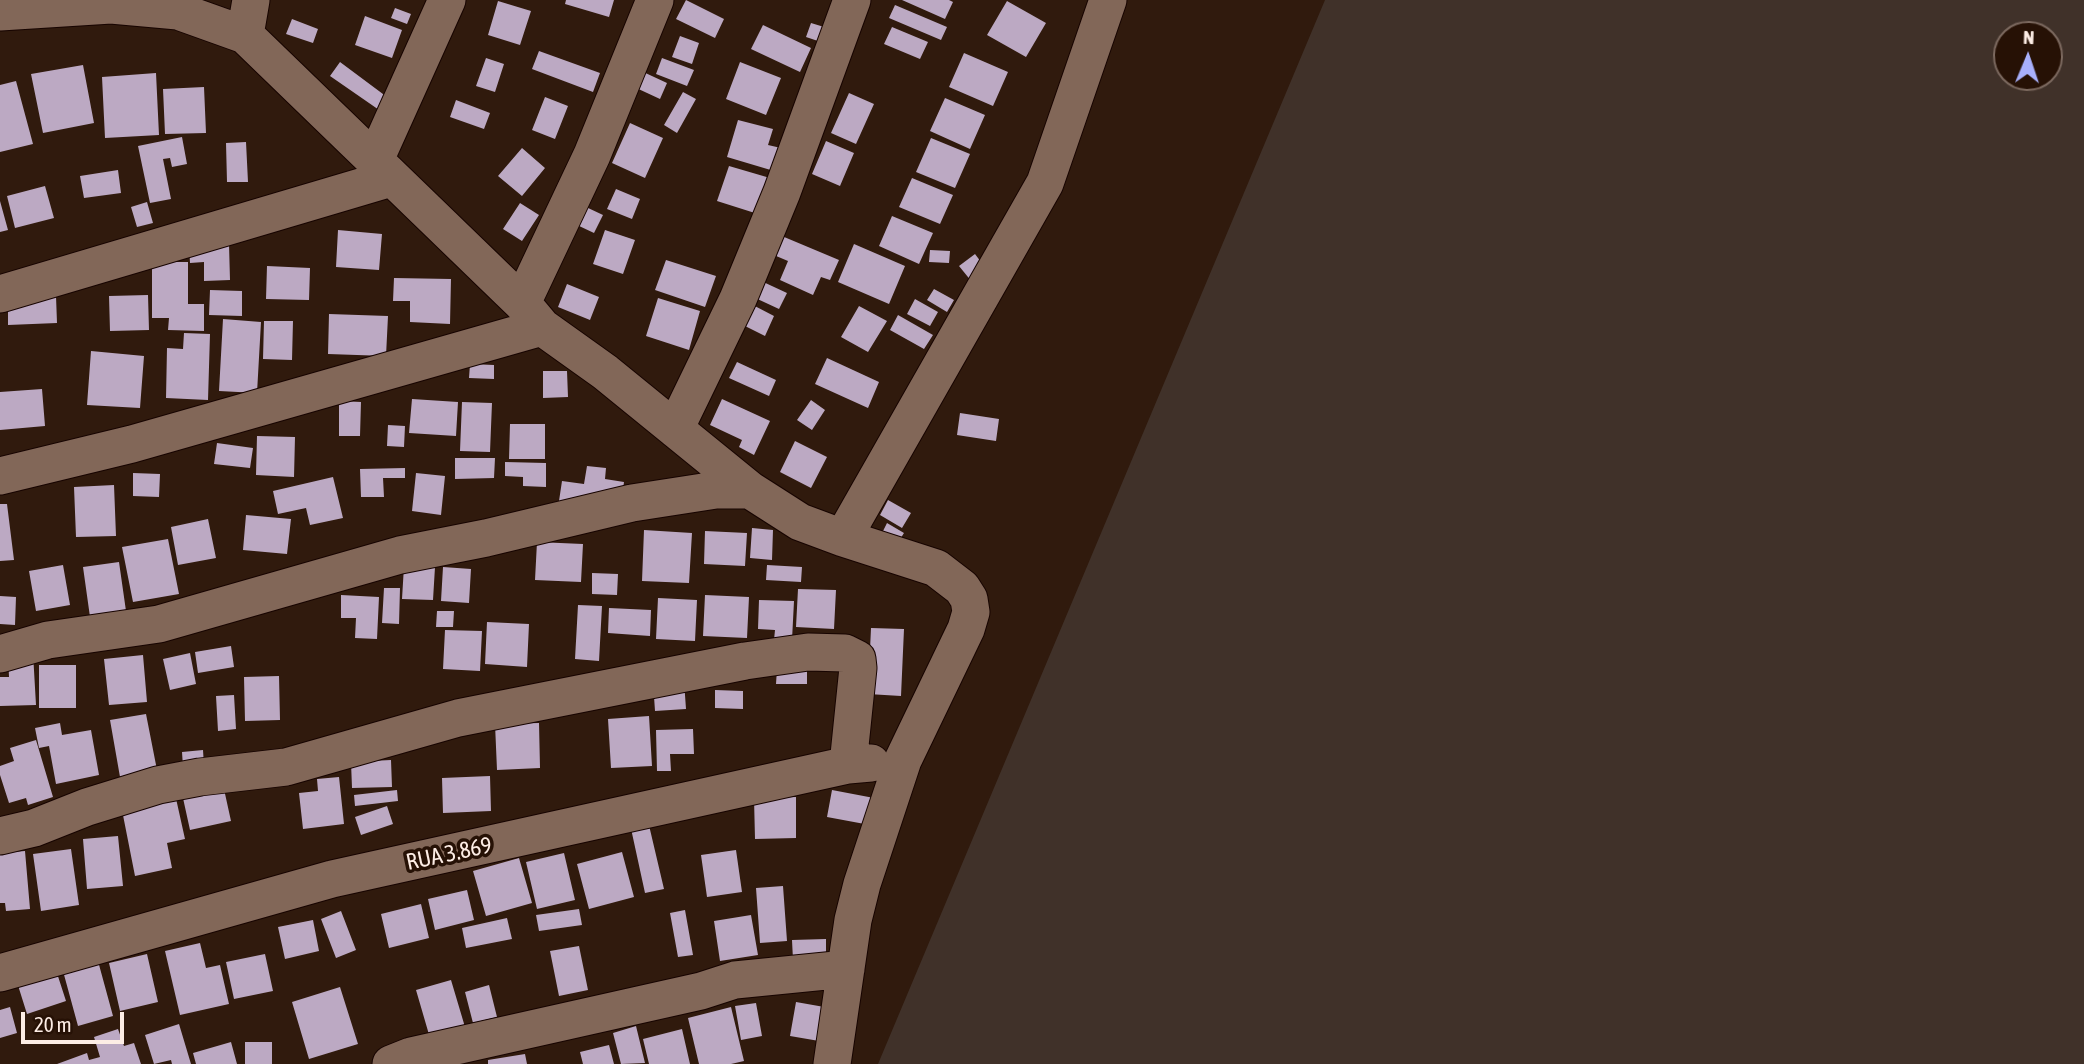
<!DOCTYPE html>
<html>
<head>
<meta charset="utf-8">
<style>
  body { margin:0 }
  #map { position:relative; width:2084px; height:1064px; overflow:hidden; background:#301a0d; font-family:"Asap Condensed",sans-serif }
  canvas { display:block }
  .north { position:absolute; left:1993px; top:21px; width:70px; height:70px; box-sizing:border-box; background:#261105; border:2px solid #7c695f; border-radius:50%; rotate:2deg; font-size:19px; font-weight:700; line-height:28px; text-align:center; color:#fdede5 }
  .north::after { content:''; display:block; margin:auto; width:24px; height:32px; background:#a8b0fc; clip-path:polygon(50% 0,100% 100%,50% 72%,0 100%) }
  .scale { position:absolute; left:21px; top:1012px; width:103px; height:32px; box-sizing:border-box; border:4px solid #fdede5; border-top:0; padding-left:9px; font-size:21px; line-height:24px; white-space:nowrap; color:#fdede5; -webkit-text-stroke:5px #261105; paint-order:stroke }
</style>
</head>
<body>
<div id="map">
<canvas width="2084" height="1064"></canvas>
<div class="north">N</div>
<div class="scale">20 m</div>
</div>
<script>
const context = document.querySelector('canvas').getContext('2d');
context.lineJoin = 'round';
function fill(path, color) {
  context.fillStyle = color;
  context.fill(path, 'evenodd');
}
function poly(rows) {
  const path = new Path2D();
  for (const r of rows) {
    path.moveTo(r[0], r[1]);
    for (let i = 2; i < r.length; i += 2) path.lineTo(r[i], r[i + 1]);
  }
  return path;
}
function trace(path, color, width, dash) {
  context.strokeStyle = color;
  context.lineWidth = width;
  context.lineCap = dash ? 'butt' : 'round';
  context.setLineDash(dash || []);
  context.stroke(path);
}
function write(font, color, halo, rows, align = 'center') {
  context.font = font + ' "Asap Condensed",sans-serif';
  context.lineWidth = 7;
  context.setLineDash([]);
  context.textBaseline = 'middle';
  context.strokeStyle = halo;
  context.fillStyle = color;
  for (const [text, x, y, turn = 0] of rows) {
    context.save();
    context.translate(x, y);
    context.rotate((+turn || 0) * Math.PI / 180);
    context.textAlign = isNaN(turn) ? turn : align;
    if (halo) context.strokeText(text, 0, 0);
    context.fillText(text, 0, 0);
    context.restore();
  }
}
fill(poly([
  [1325,0,2084,0,2084,1064,878,1064],
  [2007,35,2049,35,2049,77,2007,77]
]), '#403129');
fill(poly([
  [566,0,614,0,609,17,565,4],
  [686,0,724,19,715,38,676,19],
  [902,0,949,0,953,2,945,19],
  [498,1,531,11,520,45,488,35],
  [1007,1,1046,23,1026,57,987,35],
  [895,5,947,27,941,40,889,18],
  [395,8,411,14,407,24,391,18],
  [365,16,402,30,392,58,355,45],
  [292,19,318,29,313,43,286,34],
  [811,23,834,30,830,45,806,37],
  [763,25,811,48,800,72,751,49],
  [892,27,928,42,920,59,884,44],
  [680,36,699,43,692,64,672,57],
  [539,51,600,73,593,92,532,69],
  [964,53,1008,72,993,106,949,87],
  [486,58,504,64,495,92,476,86],
  [662,58,694,70,687,86,656,74],
  [340,62,391,100,382,112,330,76],
  [740,62,781,78,766,115,726,99],
  [83,65,94,123,43,133,31,74],
  [639,70,667,83,660,99,632,86],
  [156,73,159,135,105,138,102,77],
  [16,81,33,144,0,152,0,85],
  [204,87,206,133,165,134,163,89],
  [683,92,696,99,677,133,664,125],
  [849,93,874,104,856,144,831,133],
  [545,97,568,106,555,139,532,130],
  [945,98,985,115,970,149,930,131],
  [456,100,490,113,484,129,450,117],
  [738,120,773,129,768,145,781,148,774,171,727,157],
  [630,123,663,138,645,178,612,163],
  [182,137,187,164,172,167,170,158,163,159,171,199,150,203,138,146],
  [931,138,970,154,955,188,916,172],
  [826,141,854,153,840,186,812,174],
  [246,142,248,182,227,182,226,143],
  [522,148,545,168,522,196,498,176],
  [729,166,770,178,758,214,717,201],
  [118,170,121,193,84,198,80,176],
  [912,178,953,195,940,224,899,207],
  [45,186,54,218,15,228,7,196],
  [616,189,640,199,632,219,607,209],
  [0,201,8,230,0,232],
  [147,202,153,223,137,227,131,207],
  [520,203,539,215,522,241,503,229],
  [586,207,603,215,594,233,577,225],
  [892,216,933,233,919,264,879,246],
  [338,230,382,234,379,270,336,267],
  [605,230,635,240,623,274,593,264],
  [777,234,839,260,830,280,821,277,813,295,780,280,788,261,769,253],
  [229,244,230,280,204,281,204,262,190,263,189,245],
  [854,244,905,266,889,304,838,282],
  [930,250,950,251,949,263,929,262],
  [975,254,987,270,972,282,959,266],
  [666,260,716,276,705,307,655,290],
  [152,262,188,262,188,304,204,304,204,331,168,330,169,318,152,318],
  [267,266,310,268,309,300,266,299],
  [394,278,451,279,450,324,410,322,410,301,393,301],
  [759,280,787,293,779,309,751,296],
  [567,284,599,297,590,320,558,307],
  [934,289,954,300,947,312,927,300],
  [210,290,242,291,242,316,209,315],
  [148,295,149,330,110,331,109,296],
  [56,296,57,323,8,325,8,297],
  [658,298,700,311,689,350,646,336],
  [915,299,938,312,930,326,907,314],
  [749,303,774,316,765,336,739,323],
  [859,306,887,321,868,352,841,337],
  [329,314,388,316,386,356,328,354],
  [898,315,933,335,924,349,890,330],
  [223,319,261,322,257,393,219,391],
  [264,321,293,321,292,360,263,359],
  [184,333,210,334,208,400,166,398,167,348,183,349],
  [91,351,144,356,140,408,87,405],
  [827,358,879,382,868,408,815,384],
  [737,362,776,380,769,396,729,378],
  [470,364,494,365,494,379,469,378],
  [543,371,567,371,568,397,543,398],
  [42,389,45,426,0,430,0,392],
  [412,399,458,402,456,436,409,433],
  [722,399,770,421,754,455,739,447,742,440,710,425],
  [811,400,825,410,812,430,797,420],
  [339,401,361,402,360,436,339,436],
  [462,402,492,403,490,452,460,451],
  [960,413,999,419,996,441,957,435],
  [510,424,545,424,545,459,509,459],
  [388,425,405,426,404,447,387,446],
  [257,436,295,437,294,477,256,475],
  [795,441,827,457,811,488,780,472],
  [217,443,253,448,250,468,214,464],
  [455,458,495,458,494,478,455,479],
  [505,462,546,463,546,487,523,486,523,477,505,476],
  [587,466,606,468,605,479,624,482,622,497,603,506,559,501,562,481,584,484],
  [405,468,405,478,383,478,384,497,361,497,360,469],
  [133,473,160,474,159,497,133,496],
  [416,473,445,476,441,515,412,511],
  [333,477,343,518,310,525,306,508,278,514,273,491],
  [114,485,116,536,76,537,74,487],
  [888,500,911,513,902,528,880,515],
  [0,504,7,504,14,560,0,561],
  [246,515,291,519,287,554,243,550],
  [208,519,216,558,178,565,171,527],
  [887,523,904,533,897,544,881,535],
  [752,528,773,530,772,560,750,558],
  [644,530,692,533,689,583,642,581],
  [705,531,747,533,745,566,704,564],
  [168,539,179,594,133,602,122,547],
  [537,542,583,544,581,582,535,580],
  [119,562,126,611,90,617,83,567],
  [63,565,70,605,36,611,29,571],
  [767,565,802,567,801,582,766,580],
  [404,566,435,567,433,600,402,599],
  [443,567,471,569,469,603,441,601],
  [592,573,618,574,617,595,592,594],
  [384,588,400,588,399,624,382,623],
  [798,589,836,590,834,629,796,627],
  [341,595,379,597,377,639,355,638,356,618,341,618],
  [705,595,749,597,747,638,703,636],
  [0,596,16,597,15,625,0,624],
  [658,598,697,600,695,641,656,639],
  [759,600,794,601,792,640,774,640,775,630,758,629],
  [578,605,602,606,599,661,575,659],
  [609,608,651,610,650,636,608,633],
  [437,611,454,611,453,627,436,627],
  [487,622,529,624,527,667,485,664],
  [871,628,904,629,901,696,868,694],
  [445,630,482,631,480,671,443,669],
  [231,646,234,667,198,673,195,652],
  [8,653,33,653,36,705,0,706,0,677,9,677],
  [190,653,196,684,170,690,163,659],
  [143,655,147,702,109,705,104,659],
  [39,665,76,665,76,708,39,708],
  [777,669,807,669,807,684,776,684],
  [279,676,280,720,245,721,244,677],
  [684,681,686,709,655,711,653,682],
  [715,690,743,691,743,709,715,708],
  [234,695,236,729,218,731,216,696],
  [146,714,157,770,120,777,110,720],
  [649,716,652,766,611,768,608,719],
  [60,723,62,735,91,730,99,775,56,784,49,746,39,748,35,728],
  [539,723,540,768,497,770,495,724],
  [693,729,694,754,670,754,671,771,657,771,656,730],
  [36,740,53,797,28,805,26,798,9,803,0,775,0,766,14,761,10,748],
  [203,750,204,766,183,767,182,752],
  [391,760,392,787,352,788,351,762],
  [490,776,491,811,443,813,442,778],
  [339,777,344,824,303,829,299,793,318,791,317,779],
  [222,780,231,821,190,830,181,789],
  [397,790,398,801,355,806,354,795],
  [832,790,874,798,870,825,827,817],
  [175,794,185,839,167,843,172,868,135,876,121,805],
  [796,797,796,838,755,839,754,798],
  [387,806,393,824,361,835,355,817],
  [648,821,664,889,645,893,630,824],
  [118,836,123,886,87,889,83,839],
  [71,849,79,905,41,911,33,854],
  [736,850,742,892,707,897,701,855],
  [25,851,30,909,6,911,5,903,0,903,0,853],
  [622,852,634,897,589,909,577,864],
  [564,853,575,900,537,909,526,862],
  [519,858,532,903,486,916,473,871],
  [783,886,787,941,760,943,756,888],
  [467,890,474,920,435,930,428,899],
  [421,904,429,938,389,948,381,914],
  [579,909,582,925,539,931,536,915],
  [685,910,693,955,678,957,670,913],
  [341,911,356,950,336,958,321,919],
  [751,915,758,955,720,961,714,921],
  [507,918,512,939,466,948,462,928],
  [313,920,319,951,285,959,278,927],
  [826,939,826,958,793,960,792,940],
  [200,943,206,968,220,965,229,1004,180,1015,165,951],
  [579,946,588,990,559,996,550,951],
  [147,954,158,1002,120,1011,109,963],
  [265,954,273,991,234,999,226,962],
  [98,961,113,1016,78,1026,63,971],
  [55,967,66,1001,27,1014,16,979],
  [451,980,465,1027,430,1038,416,990],
  [489,985,497,1017,473,1023,465,992],
  [340,987,358,1044,309,1059,292,1002],
  [796,1002,830,1008,825,1042,790,1036],
  [756,1003,762,1036,741,1040,735,1006],
  [10,1007,17,1033,0,1038,0,1010],
  [731,1007,744,1061,731,1064,699,1064,688,1018],
  [179,1024,191,1064,172,1064,171,1060,154,1064,145,1035],
  [636,1026,645,1063,621,1064,613,1033],
  [118,1029,124,1046,134,1043,141,1064,57,1064,87,1053,89,1060,100,1057,94,1037],
  [682,1029,690,1064,649,1064,643,1039],
  [231,1042,237,1064,196,1064,193,1053],
  [245,1042,272,1042,272,1064,245,1064],
  [609,1045,614,1064,583,1064,580,1052],
  [525,1054,527,1064,488,1064,488,1060]
]), '#bca9c3');
const street = poly([
  [0,12,111,5,178,11,245,35,522,303,542,327,605,372,750,490,800,522,843,538,936,568,962,588,969,599,971,612,966,629,903,760,862,884,853,920,832,1064],
  [245,35,251,0],
  [375,160,447,0],
  [0,294,391,178],
  [522,303,592,155,655,0],
  [675,429,738,299,782,192,852,0],
  [0,476,132,444,542,327],
  [843,538,1045,183,1108,0],
  [0,654,48,640,159,624,400,555,486,538,632,503,716,490,750,490],
  [0,836,34,828,87,807,158,785,200,777,286,767,458,718,745,661,808,652,845,653,857,659,858,668,848,765],
  [0,973,332,879,848,765,871,763],
  [391,1064,411,1056,701,991,735,980,846,969]
]);
trace(street, '#170400', 39);
trace(street, '#826758', 37);
write('23px', '#fdede5', '#261105', [
  ["RUA 3.869",449,854,-12]
]);
</script>
</body>
</html>
